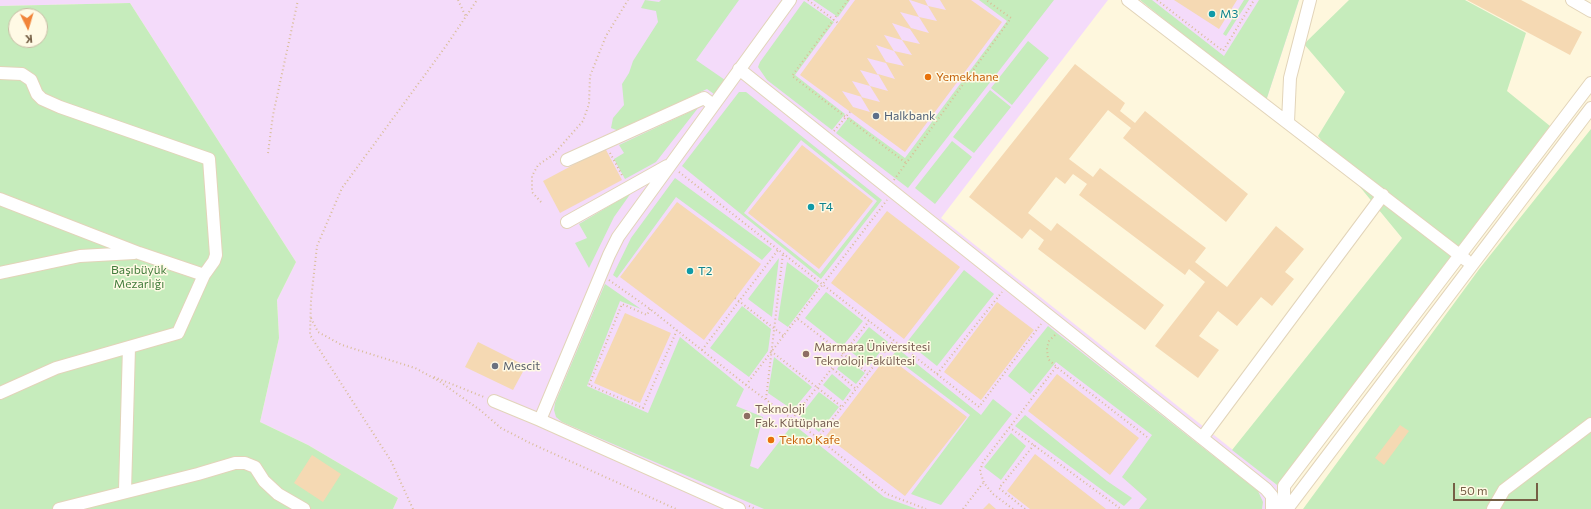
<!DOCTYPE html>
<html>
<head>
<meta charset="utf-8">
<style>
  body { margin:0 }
  #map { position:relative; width:1591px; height:509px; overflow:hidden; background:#fef7dd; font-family:Commissioner,sans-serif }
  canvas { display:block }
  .north { position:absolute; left:8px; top:8px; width:40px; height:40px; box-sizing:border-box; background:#fffae5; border:1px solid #c8bca5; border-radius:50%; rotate:175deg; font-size:11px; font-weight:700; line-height:16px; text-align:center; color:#755f45 }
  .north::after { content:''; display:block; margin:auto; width:14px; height:18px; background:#f18439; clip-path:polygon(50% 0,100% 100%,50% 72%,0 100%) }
  .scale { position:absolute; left:1453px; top:483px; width:85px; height:18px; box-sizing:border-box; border:2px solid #755f45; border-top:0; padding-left:5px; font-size:12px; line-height:14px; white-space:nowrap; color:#755f45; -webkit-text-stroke:3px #fffae5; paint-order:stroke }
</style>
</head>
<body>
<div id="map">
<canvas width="1591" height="509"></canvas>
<div class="north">K</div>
<div class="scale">50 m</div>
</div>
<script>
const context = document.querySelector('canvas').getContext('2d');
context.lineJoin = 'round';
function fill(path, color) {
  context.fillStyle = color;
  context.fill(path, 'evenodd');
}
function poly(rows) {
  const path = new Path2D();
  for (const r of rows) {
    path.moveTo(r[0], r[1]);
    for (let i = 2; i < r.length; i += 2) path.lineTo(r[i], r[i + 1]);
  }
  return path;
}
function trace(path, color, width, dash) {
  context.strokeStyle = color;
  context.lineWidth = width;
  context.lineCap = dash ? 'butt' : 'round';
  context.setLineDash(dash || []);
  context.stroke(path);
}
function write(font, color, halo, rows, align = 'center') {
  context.font = font + ' Commissioner,sans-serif';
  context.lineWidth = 3;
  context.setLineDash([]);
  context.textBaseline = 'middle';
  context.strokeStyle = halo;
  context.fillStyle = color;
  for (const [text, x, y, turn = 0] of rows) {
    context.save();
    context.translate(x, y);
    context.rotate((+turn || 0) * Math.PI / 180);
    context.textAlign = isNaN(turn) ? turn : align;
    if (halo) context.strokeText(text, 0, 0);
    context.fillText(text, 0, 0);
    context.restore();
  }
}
fill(poly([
  [0,0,1108,0,941,218,1277,485,1279,509,393,509,398,498,308,445,260,422,279,338,277,300,296,262,130,3,0,6],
  [1140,0,1299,0,1266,101]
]), '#f4dbfa');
fill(poly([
  [645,0,659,2,661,0,739,0,696,60,725,80,714,94,707,89,619,131,611,128,613,118,624,105,622,84,629,73,633,61,658,22,656,11,641,8],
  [813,0,850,0,838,17],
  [979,0,1054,0,908,188,836,133,849,117,905,158,1007,21],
  [1140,0,1152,0,1224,56,1259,0,1299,0,1266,101],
  [1244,0,1249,0,1226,36,1223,34],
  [1349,0,1465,0,1526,33,1507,91,1550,126,1277,485,1232,450,1402,238,1318,136,1345,92,1304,44],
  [804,1,834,22,795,75,845,114,832,130,767,80,758,67,760,62],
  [130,3,296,262,277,300,279,338,260,422,308,445,398,498,393,509,0,509,0,6],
  [16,16,40,16,40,40,16,40],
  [1028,41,1049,58,1012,105,991,88],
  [990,90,1011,107,974,153,953,137],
  [739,92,746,92,882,200,821,279,682,166],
  [801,140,877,201,820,274,744,213],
  [698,108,656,162,625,179,614,159,624,153,619,145],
  [1591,129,1591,509,1303,509,1480,268],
  [952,141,972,157,935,204,915,188],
  [675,178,772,249,762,260,676,197,617,278,613,275,631,238],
  [631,193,614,217,589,268,575,243,587,238,579,224],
  [779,258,772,317,748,299],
  [787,262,819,286,788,327,778,320],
  [964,270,994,294,937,366,907,342],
  [605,284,641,309,620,301,587,386,648,413,680,337,744,389,736,406,763,417,750,466,758,469,793,424,884,497,917,509,764,509,562,422,556,417,554,410,555,403],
  [826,292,863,321,842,347,805,318],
  [742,306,771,329,768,351,749,377,710,348],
  [1048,326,1258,491,1263,502,1262,509,1139,509,1147,499,1122,477,1152,435,1056,362,1030,394,1008,376],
  [869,327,888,342,869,366,850,351],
  [898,349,981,415,993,399,1012,414,941,505,911,494,970,415,892,356],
  [774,357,812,387,793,410,768,393],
  [845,358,865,373,856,384,837,369],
  [832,374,851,390,843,401,823,385],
  [819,392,839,407,819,432,800,416],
  [1025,415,1107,481,1132,498,1124,506,1015,426],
  [1011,433,1026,446,1001,480,984,467]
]), '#c6ecbc');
fill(poly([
  [855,0,909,0,919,17,937,21,928,6,910,0,925,0,928,6,946,10,940,0,971,0,1002,22,905,152,800,75],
  [900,12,919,17,929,33,911,28],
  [892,23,910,29,920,44,902,40],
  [884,35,902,40,912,55,894,51,904,66,886,62,876,45,894,51],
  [867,58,886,63,895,79,878,74,888,91,870,86,860,70,878,75],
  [852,81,870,86,880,102,861,97,870,112,853,107,842,91,862,97],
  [1174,0,1237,0,1219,29],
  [1467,0,1521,0,1582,32,1570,55],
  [1075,64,1125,103,1120,111,1135,123,1145,111,1248,194,1226,222,1123,138,1131,128,1108,110,1069,159,1093,177,1100,168,1206,248,1195,262,1227,287,1276,226,1304,249,1285,272,1294,279,1272,306,1261,297,1237,326,1218,311,1199,336,1219,350,1198,378,1155,346,1205,282,1189,269,1185,275,1079,195,1087,184,1073,174,1065,184,1056,177,1028,213,1051,231,1057,223,1164,305,1145,330,1038,249,1044,240,1030,229,1022,239,969,197],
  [802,145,873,201,819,269,748,213],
  [605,148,622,180,560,213,543,181],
  [677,202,761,264,704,340,620,277],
  [887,211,960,267,904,339,831,283],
  [997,302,1034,330,981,400,944,372],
  [625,313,671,333,640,403,594,383],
  [478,342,526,366,513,390,465,367],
  [887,356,967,417,905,496,826,436],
  [1057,374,1139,438,1110,475,1028,411],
  [1400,425,1409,431,1384,465,1375,458],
  [1035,454,1106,509,1030,509,1007,491],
  [312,455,341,474,323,502,294,483],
  [989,503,996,509,983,509]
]), '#f5d9b3');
const minor = poly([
  [1128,0,1466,260],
  [1572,0,1591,11],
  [739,69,1266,489,1272,496,1272,509],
  [0,73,22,74,31,80,37,94,42,99,60,107,209,159,216,255,214,261,204,275],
  [1288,122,1290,78,1310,0],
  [567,160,704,98,713,105],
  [0,199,139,253,204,275,178,333,56,368,0,393],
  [567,222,667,166],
  [0,273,80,256,134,253],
  [494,401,540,420],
  [1202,438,1383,195],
  [125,491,129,347],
  [59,509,198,474,235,463,245,463,255,467,264,481,278,494,304,509],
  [739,509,540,420,609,255,618,237,790,0],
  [1284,509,1284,486,1591,83],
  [1287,509,1591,108],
  [1493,509,1504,490,1591,424]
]);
trace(minor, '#e2d4b9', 14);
trace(poly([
  [458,0,466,17],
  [808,0,838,23],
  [848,0,792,76,906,163],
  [1157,0,1223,51,1254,0],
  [834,131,850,112],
  [268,153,273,115,298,0],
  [610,153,623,177],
  [679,172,979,407,1041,324],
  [894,180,1011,18,986,0],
  [541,202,532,192,532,176,538,165,553,155,583,121,589,104,590,76,606,36,628,0],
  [609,280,650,309,746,385,818,438,887,494,926,509],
  [735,298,784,336],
  [650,309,647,315,622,304,589,385,643,408,677,330],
  [311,318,318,332,342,345,415,368,439,381,480,410,501,428,530,443,676,509],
  [798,319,868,373],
  [1055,335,1049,341,1047,348,1048,359,1059,369,1147,437],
  [702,350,778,250],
  [771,351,842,407],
  [833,369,856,389],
  [937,374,1002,292],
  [434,377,484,397],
  [746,385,887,200],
  [766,399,783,253],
  [792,419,869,321],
  [1009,427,1121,509],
  [818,438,894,340],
  [749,506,756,509],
  [413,509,391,461,310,335,311,300,317,246,342,188,446,46,477,0],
  [963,509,983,483],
  [1013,509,993,494,984,483,980,471,983,462,1056,367],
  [1025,509,999,488,1034,445]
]), '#d9bd97', 2, [1, 3]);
trace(minor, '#fff', 12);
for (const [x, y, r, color] of [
  [1212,14,4,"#0f9aa8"],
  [928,77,4,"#e8710a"],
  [876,116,4,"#5c6f8a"],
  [811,207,4,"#0f9aa8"],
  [690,271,4,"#0f9aa8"],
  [806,354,4,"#8d6e63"],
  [495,366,4,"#6b7280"],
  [747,416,4,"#8d6e63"],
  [771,440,4,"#e8710a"]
]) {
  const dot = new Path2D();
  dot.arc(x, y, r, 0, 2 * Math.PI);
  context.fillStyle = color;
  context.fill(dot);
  trace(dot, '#fffae5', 1.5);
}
write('12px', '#0d838f', '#fffae5', [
  ["M3",1220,14],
  ["T4",819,207],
  ["T2",698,271]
], 'left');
write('12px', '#c56008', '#fffae5', [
  ["Yemekhane",936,77],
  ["Tekno Kafe",779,440]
], 'left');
write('12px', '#4e5e75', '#fffae5', [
  ["Halkbank",884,116]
], 'left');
write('12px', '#427c3c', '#fffae5', [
  ["Başıbüyük",139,270],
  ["Mezarlığı",139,284]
]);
write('12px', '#785e54', '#fffae5', [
  ["Marmara Üniversitesi",814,347],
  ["Teknoloji Fakültesi",814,361],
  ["Teknoloji",755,409],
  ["Fak. Kütüphane",755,423]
], 'left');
write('12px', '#5b616d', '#fffae5', [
  ["Mescit",503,366]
], 'left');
</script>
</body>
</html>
